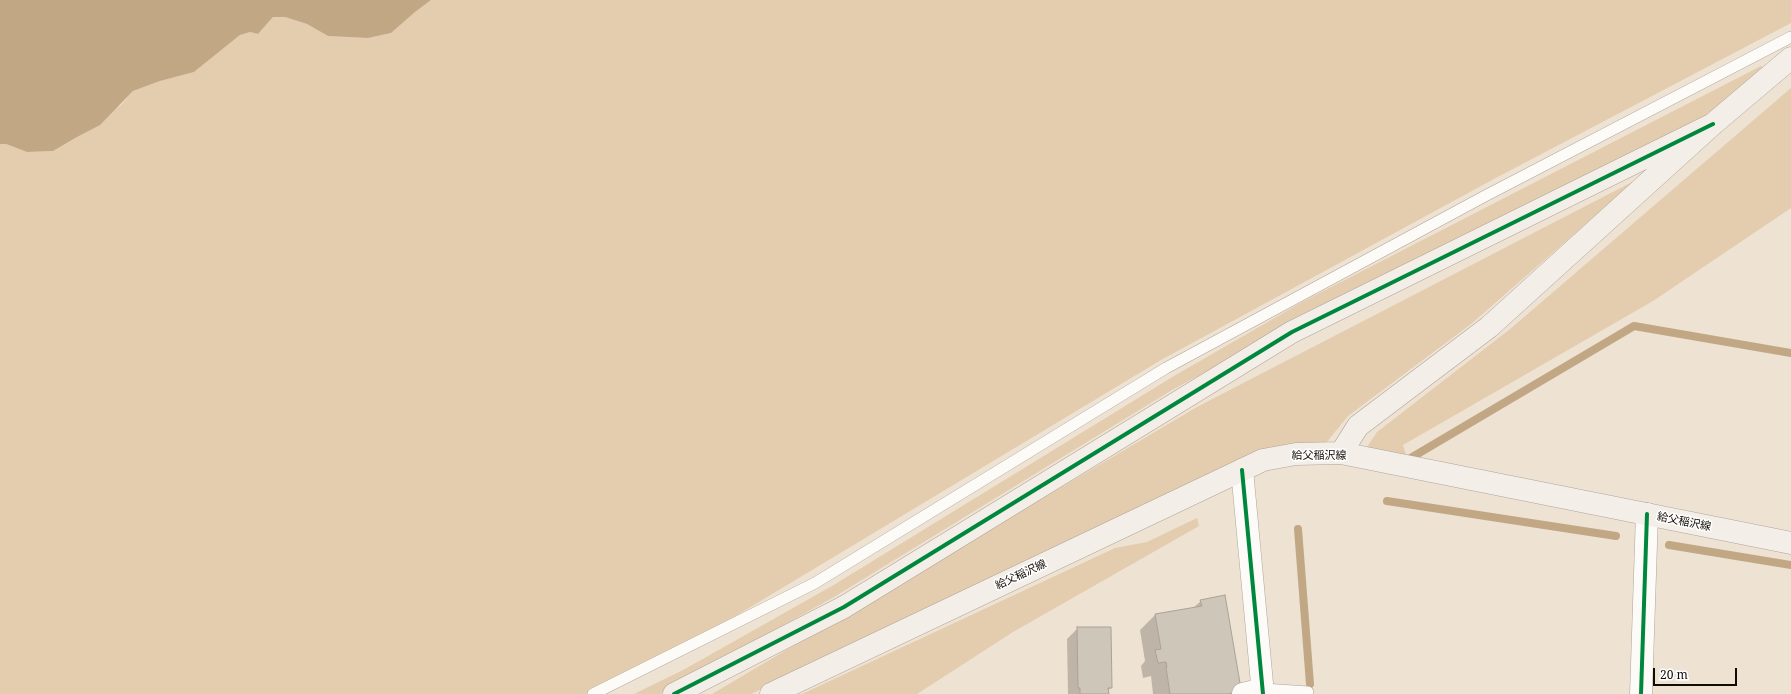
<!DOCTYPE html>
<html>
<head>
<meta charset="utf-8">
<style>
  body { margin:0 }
  #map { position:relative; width:1791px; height:694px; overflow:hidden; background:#eee2d3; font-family:"Noto Serif",serif }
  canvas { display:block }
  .scale { position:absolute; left:1653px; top:668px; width:84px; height:18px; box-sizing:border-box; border:2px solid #120b03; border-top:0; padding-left:5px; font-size:12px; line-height:14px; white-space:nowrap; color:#120b03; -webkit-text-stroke:3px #fff; paint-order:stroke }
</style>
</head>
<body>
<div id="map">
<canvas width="1791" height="694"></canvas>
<div class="scale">20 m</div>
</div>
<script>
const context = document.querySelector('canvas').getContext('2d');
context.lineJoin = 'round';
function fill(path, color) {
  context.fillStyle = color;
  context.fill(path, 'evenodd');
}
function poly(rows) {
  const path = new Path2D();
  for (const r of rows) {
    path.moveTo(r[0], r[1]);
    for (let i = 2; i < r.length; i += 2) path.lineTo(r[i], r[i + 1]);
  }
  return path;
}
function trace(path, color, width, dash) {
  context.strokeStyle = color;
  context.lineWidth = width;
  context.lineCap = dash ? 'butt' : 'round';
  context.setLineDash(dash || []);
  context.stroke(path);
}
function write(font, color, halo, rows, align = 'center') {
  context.font = font + ' "Noto Serif","Noto Sans JP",serif';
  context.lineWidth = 3;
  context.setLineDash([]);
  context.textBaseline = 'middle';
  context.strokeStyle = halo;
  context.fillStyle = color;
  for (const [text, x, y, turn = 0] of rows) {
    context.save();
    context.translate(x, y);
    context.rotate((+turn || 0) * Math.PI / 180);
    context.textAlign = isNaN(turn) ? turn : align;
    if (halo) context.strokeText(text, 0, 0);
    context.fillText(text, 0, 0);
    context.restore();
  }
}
fill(poly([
  [431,0,1791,0,1791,23,1492,180,1161,360,734,617,588,694,0,694,0,144,6,144,27,152,53,151,121,105,133,91,160,81,194,72,240,35,250,32,258,34,273,17,285,17,307,24,328,36,368,38,391,33,415,12],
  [1761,66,1764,68,1713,113,1304,319,1172,390,834,597,660,694,634,694,685,669,832,586,1174,376,1304,301],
  [1791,88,1791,208,1653,301,1403,445,1410,468,1365,450,1377,432,1509,330],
  [1636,180,1471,324,1348,416,1317,454,1255,457,751,694,712,694,1197,407],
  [1197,518,1199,526,1013,632,917,694,802,694,1115,548,1147,542]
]), '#e4ccae');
fill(poly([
  [0,0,431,0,415,12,391,33,368,38,328,36,307,24,285,17,273,17,258,34,250,32,240,35,194,72,160,81,133,91,100,125,75,138,53,151,27,152,6,144,0,144]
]), '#c2a785');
fill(poly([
  [1201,601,1233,692,1231,694,1153,694,1151,676,1143,678,1141,666,1145,661,1140,630,1155,615,1193,608],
  [1078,628,1111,688,1107,691,1108,694,1068,694,1067,639]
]), '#0003');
trace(poly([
  [1409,459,1634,326,1791,353],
  [1387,501,1616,536],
  [1298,529,1310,684],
  [1669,545,1791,565]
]), '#c2a785', 8);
const building = poly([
  [1225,595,1240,683,1234,693,1228,694,1170,694,1166,667,1167,667,1166,662,1158,663,1155,650,1161,649,1155,614,1202,606,1200,600,1225,595],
  [1077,627,1111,627,1112,688,1108,688,1109,694,1080,694,1080,688,1078,688,1077,627]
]);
fill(building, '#cfc6ba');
trace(building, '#aba296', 1);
const lane = poly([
  [1263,689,1308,692],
  [593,694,815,583,1166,368,1485,196,1791,37]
]);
const street = poly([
  [1242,470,1263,694],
  [1243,694,1263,689],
  [1641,694,1647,514]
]);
const secondary = poly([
  [1341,453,1358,426,1489,327,1713,124,1791,58],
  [674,694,844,607,1292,332,1713,124],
  [771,694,1242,470,1263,460,1296,454,1341,453,1791,543]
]);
trace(lane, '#aea59a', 12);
trace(street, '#aea59a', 23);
trace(secondary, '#aea59a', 23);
trace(lane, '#fcfbf8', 11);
trace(street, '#fcfbf8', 22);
trace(secondary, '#f3efe8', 22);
trace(poly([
  [1242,470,1263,694],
  [674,694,844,607,1292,332,1713,124],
  [1641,694,1647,514]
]), '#00873e', 4);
write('11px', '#120b03', '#fff', [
  ["給父稲沢線",1319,456],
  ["給父稲沢線",1684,522,11],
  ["給父稲沢線",1021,575,-25]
]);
</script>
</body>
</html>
